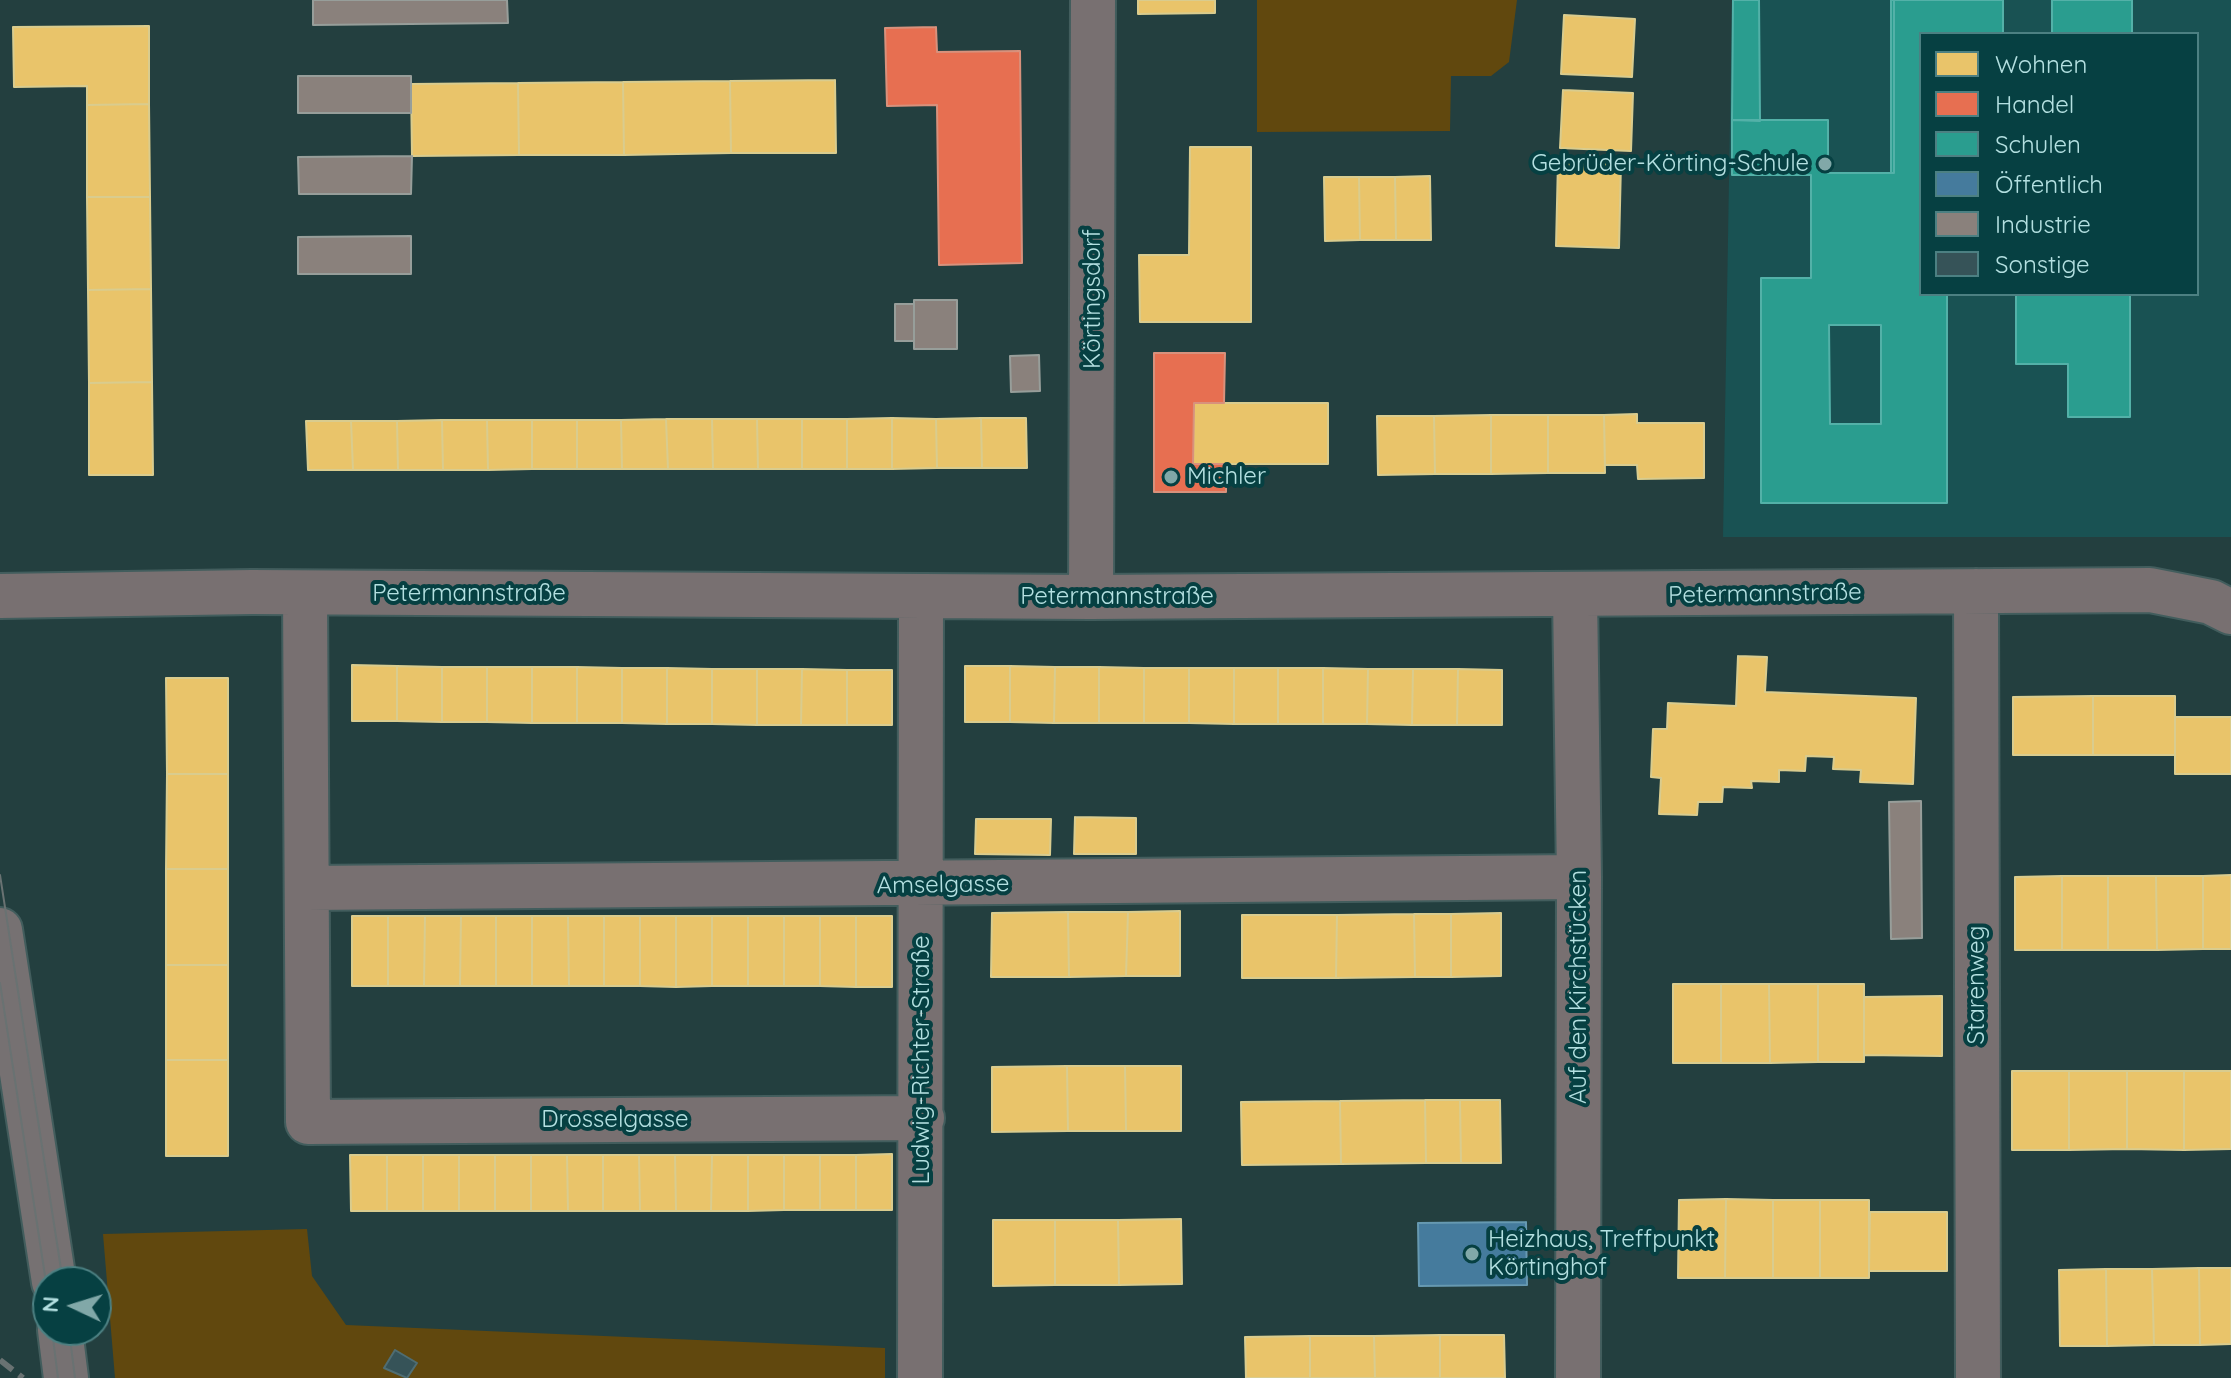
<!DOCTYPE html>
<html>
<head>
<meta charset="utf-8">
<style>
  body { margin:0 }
  #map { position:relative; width:2231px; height:1378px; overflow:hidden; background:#233f3f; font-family:Quicksand,sans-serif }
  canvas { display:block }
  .legend { position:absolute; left:1919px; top:32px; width:280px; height:264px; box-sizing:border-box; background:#064042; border:2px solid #4c8082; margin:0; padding:10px 14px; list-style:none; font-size:24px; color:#b4e0e1 }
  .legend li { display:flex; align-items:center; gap:16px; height:40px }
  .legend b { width:40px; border:2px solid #4c8082 }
  .north { position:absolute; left:32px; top:1266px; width:80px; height:80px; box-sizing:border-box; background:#064042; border:2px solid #4c8082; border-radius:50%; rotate:274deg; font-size:22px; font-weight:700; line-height:32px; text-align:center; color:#b4e0e1 }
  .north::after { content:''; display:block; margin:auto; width:28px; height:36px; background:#81a8a8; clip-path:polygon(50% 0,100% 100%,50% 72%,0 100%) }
</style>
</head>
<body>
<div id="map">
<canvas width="2231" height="1378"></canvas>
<ul class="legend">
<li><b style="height:22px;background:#e9c46a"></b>Wohnen</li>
<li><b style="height:22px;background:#e76f51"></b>Handel</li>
<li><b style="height:22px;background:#2a9d8f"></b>Schulen</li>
<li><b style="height:22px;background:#457b9d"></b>Öffentlich</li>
<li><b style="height:22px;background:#8a817c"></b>Industrie</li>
<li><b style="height:22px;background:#365358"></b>Sonstige</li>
</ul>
<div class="north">N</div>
</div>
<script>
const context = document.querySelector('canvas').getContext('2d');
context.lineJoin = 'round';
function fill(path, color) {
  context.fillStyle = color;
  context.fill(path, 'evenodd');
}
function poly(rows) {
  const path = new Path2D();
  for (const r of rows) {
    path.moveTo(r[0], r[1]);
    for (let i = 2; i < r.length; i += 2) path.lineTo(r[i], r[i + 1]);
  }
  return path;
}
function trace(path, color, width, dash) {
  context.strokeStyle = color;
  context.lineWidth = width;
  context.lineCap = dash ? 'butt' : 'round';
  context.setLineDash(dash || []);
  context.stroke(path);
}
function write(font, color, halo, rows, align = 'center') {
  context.font = font + ' Quicksand,sans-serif';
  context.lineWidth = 8;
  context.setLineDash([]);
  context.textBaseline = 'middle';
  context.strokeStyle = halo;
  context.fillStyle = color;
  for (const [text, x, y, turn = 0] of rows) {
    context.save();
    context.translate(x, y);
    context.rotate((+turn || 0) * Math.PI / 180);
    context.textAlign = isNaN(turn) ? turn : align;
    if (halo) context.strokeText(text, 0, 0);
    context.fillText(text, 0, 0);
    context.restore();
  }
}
fill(poly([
  [1732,0,2231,0,2231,537,1723,537],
  [1921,34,2197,34,2197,294,1921,294]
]), '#195253');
fill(poly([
  [1257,0,1517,0,1509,62,1491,76,1451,76,1450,131,1257,132],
  [307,1229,312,1276,346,1325,885,1348,885,1378,115,1378,103,1234]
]), '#61480e');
const homes = poly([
  [1138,0,1215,0,1215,13,1138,14,1138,0],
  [1564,15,1635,19,1632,77,1561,74,1564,15],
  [149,26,149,104,87,105,87,86,14,87,13,27,149,26],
  [835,80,836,153,731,153,730,81,835,80],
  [730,81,731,153,624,155,623,82,730,81],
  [623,82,624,155,519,155,518,83,623,82],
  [518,83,519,155,412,156,411,84,518,83],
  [1563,90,1633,93,1631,151,1560,148,1563,90],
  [149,104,150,197,87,197,87,105,149,104],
  [1190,147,1251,147,1251,322,1140,322,1139,255,1189,255,1190,147],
  [1558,161,1621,163,1619,248,1556,246,1558,161],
  [1430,176,1431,240,1396,240,1395,177,1430,176],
  [1324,177,1359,177,1360,240,1325,241,1324,177],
  [1359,177,1395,177,1396,240,1360,240,1359,177],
  [87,197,150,197,151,289,88,290,87,197],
  [151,289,152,382,89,383,88,290,151,289],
  [152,382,153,475,89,475,89,383,152,382],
  [1194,403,1328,403,1328,464,1193,464,1194,403],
  [1637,414,1637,423,1704,423,1704,478,1638,479,1637,465,1605,465,1604,415,1637,414],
  [1491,415,1491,474,1435,474,1434,416,1491,415],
  [1491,415,1548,415,1548,473,1491,474,1491,415],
  [1548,415,1604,415,1605,473,1548,473,1548,415],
  [1377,416,1434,416,1435,474,1378,475,1377,416],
  [892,418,892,469,847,469,847,419,892,418],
  [892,418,936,419,937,468,892,469,892,418],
  [981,418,982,468,937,468,936,419,981,418],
  [981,418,1026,418,1027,468,982,468,981,418],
  [666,419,668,469,622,469,621,420,666,419],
  [666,419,712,419,713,469,668,469,666,419],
  [712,419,757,419,758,469,713,469,712,419],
  [757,419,802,419,802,469,758,469,757,419],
  [802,419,847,419,847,469,802,469,802,419],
  [442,420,443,470,398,470,397,421,442,420],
  [442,420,487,420,488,470,443,470,442,420],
  [487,420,532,420,532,469,488,470,487,420],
  [532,420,577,420,577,469,532,469,532,420],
  [577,420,621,420,622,469,577,469,577,420],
  [306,421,351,421,353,470,308,470,306,421],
  [351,421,397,421,398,470,353,470,351,421],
  [1738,656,1767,657,1765,692,1916,698,1913,784,1860,782,1861,770,1833,769,1834,757,1806,756,1805,771,1779,770,1779,782,1751,781,1752,788,1723,787,1722,802,1698,802,1697,815,1659,814,1661,778,1651,777,1653,729,1667,729,1668,703,1736,706,1738,656],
  [352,665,397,666,397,721,352,721,352,665],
  [397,666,442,667,442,722,397,721,397,666],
  [965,666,1010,666,1010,722,965,722,965,666],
  [1010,666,1055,667,1054,723,1010,722,1010,666],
  [442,667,487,667,487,722,442,722,442,667],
  [487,667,532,667,532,723,487,722,487,667],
  [532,667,577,667,577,723,532,723,532,667],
  [577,667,622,668,622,723,577,723,577,667],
  [1055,667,1099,667,1099,723,1054,723,1055,667],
  [1099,667,1144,668,1144,723,1099,723,1099,667],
  [622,668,667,668,667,724,622,723,622,668],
  [667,668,712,669,712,724,667,724,667,668],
  [1144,668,1189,668,1189,723,1144,723,1144,668],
  [1189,668,1234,668,1234,724,1189,723,1189,668],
  [1234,668,1278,668,1278,724,1234,724,1234,668],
  [1278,668,1323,668,1323,724,1278,724,1278,668],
  [1323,668,1368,669,1367,724,1323,724,1323,668],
  [712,669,757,669,757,725,712,724,712,669],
  [757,669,802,669,801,725,757,725,757,669],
  [802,669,847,670,847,725,801,725,802,669],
  [1368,669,1413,669,1412,725,1367,724,1368,669],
  [1413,669,1458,669,1457,725,1412,725,1413,669],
  [1458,669,1502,670,1502,725,1457,725,1458,669],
  [847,670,892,670,892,725,847,725,847,670],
  [166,678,228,678,228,774,167,774,166,678],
  [2093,696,2175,696,2175,755,2093,755,2093,696],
  [2093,696,2093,755,2013,755,2013,697,2093,696],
  [2175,717,2231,717,2231,774,2175,774,2175,717],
  [167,774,228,774,228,869,166,869,167,774],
  [1075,817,1136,818,1136,854,1074,854,1075,817],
  [976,819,1051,819,1050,855,975,854,976,819],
  [166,869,228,869,228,965,166,965,166,869],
  [2231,875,2231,949,2203,949,2203,876,2231,875],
  [2062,876,2062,950,2015,950,2015,877,2062,876],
  [2062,876,2108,876,2108,950,2062,950,2062,876],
  [2108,876,2156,876,2157,950,2108,950,2108,876],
  [2156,876,2203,876,2203,949,2157,950,2156,876],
  [1180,911,1180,976,1126,976,1128,912,1180,911],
  [1068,912,1069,977,991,977,992,913,1068,912],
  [1068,912,1128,912,1126,976,1069,977,1068,912],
  [1501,913,1501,976,1451,977,1451,914,1501,913],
  [1414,914,1415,977,1336,978,1337,915,1414,914],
  [1414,914,1451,914,1451,977,1415,977,1414,914],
  [1242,915,1337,915,1336,978,1242,978,1242,915],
  [352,916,388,916,388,986,352,986,352,916],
  [388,916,425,916,424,986,388,986,388,916],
  [425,916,461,916,460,986,424,986,425,916],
  [461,916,496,916,496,986,460,986,461,916],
  [496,916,532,916,532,986,496,986,496,916],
  [532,916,568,916,569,986,532,986,532,916],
  [568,916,604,916,604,986,569,986,568,916],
  [604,916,640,916,640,986,604,986,604,916],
  [640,916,676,916,676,987,640,986,640,916],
  [676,916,712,916,712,986,676,987,676,916],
  [712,916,748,916,748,986,712,986,712,916],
  [748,916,784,916,784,986,748,986,748,916],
  [784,916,820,916,820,986,784,986,784,916],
  [820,916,856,916,856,987,820,986,820,916],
  [856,916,892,916,892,987,856,987,856,916],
  [166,965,228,965,228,1060,166,1060,166,965],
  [1673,984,1721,984,1721,1063,1673,1063,1673,984],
  [1721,984,1769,984,1770,1063,1721,1063,1721,984],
  [1769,984,1818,984,1818,1062,1770,1063,1769,984],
  [1818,984,1864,984,1864,1062,1818,1062,1818,984],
  [1942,996,1942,1056,1864,1055,1864,997,1942,996],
  [166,1060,228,1060,228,1156,166,1156,166,1060],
  [1067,1066,1068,1131,992,1132,992,1067,1067,1066],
  [1067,1066,1125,1066,1126,1131,1068,1131,1067,1066],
  [1125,1066,1181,1066,1181,1131,1126,1131,1125,1066],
  [2012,1071,2069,1071,2069,1150,2012,1150,2012,1071],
  [2069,1071,2127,1071,2127,1149,2069,1150,2069,1071],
  [2127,1071,2184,1071,2184,1150,2127,1149,2127,1071],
  [2184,1071,2231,1071,2231,1149,2184,1150,2184,1071],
  [1425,1100,1426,1163,1341,1164,1340,1101,1425,1100],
  [1425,1100,1460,1100,1461,1163,1426,1163,1425,1100],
  [1460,1100,1500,1100,1501,1163,1461,1163,1460,1100],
  [1340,1101,1341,1164,1242,1165,1241,1102,1340,1101],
  [892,1154,892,1210,856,1210,856,1155,892,1154],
  [350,1155,387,1155,387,1211,351,1211,350,1155],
  [387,1155,423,1155,423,1211,387,1211,387,1155],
  [423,1155,459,1155,459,1211,423,1211,423,1155],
  [459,1155,495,1155,495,1211,459,1211,459,1155],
  [495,1155,531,1155,531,1211,495,1211,495,1155],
  [531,1155,567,1155,568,1211,531,1211,531,1155],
  [567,1155,603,1155,603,1211,568,1211,567,1155],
  [603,1155,639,1155,640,1211,603,1211,603,1155],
  [639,1155,675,1155,676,1211,640,1211,639,1155],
  [675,1155,712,1155,711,1211,676,1211,675,1155],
  [712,1155,748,1155,748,1211,711,1211,712,1155],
  [748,1155,784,1155,784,1210,748,1211,748,1155],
  [784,1155,820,1155,820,1210,784,1210,784,1155],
  [820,1155,856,1155,856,1210,820,1210,820,1155],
  [1726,1199,1773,1200,1773,1278,1725,1278,1726,1199],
  [1726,1199,1725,1278,1678,1278,1679,1200,1726,1199],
  [1773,1200,1820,1200,1820,1278,1773,1278,1773,1200],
  [1820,1200,1869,1200,1869,1278,1820,1278,1820,1200],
  [1870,1212,1947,1212,1947,1271,1869,1271,1870,1212],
  [1181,1219,1182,1284,1119,1285,1118,1220,1181,1219],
  [993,1220,1055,1220,1055,1285,993,1286,993,1220],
  [1055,1220,1118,1220,1119,1285,1055,1285,1055,1220],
  [2199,1268,2200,1345,2154,1345,2152,1269,2199,1268],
  [2199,1268,2231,1268,2231,1344,2200,1345,2199,1268],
  [2106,1269,2107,1346,2060,1346,2059,1270,2106,1269],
  [2106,1269,2152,1269,2154,1345,2107,1346,2106,1269],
  [1440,1335,1504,1335,1505,1378,1440,1378,1440,1335],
  [1440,1335,1440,1378,1375,1378,1374,1336,1440,1335],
  [1310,1336,1374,1336,1375,1378,1310,1378,1310,1336],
  [1310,1336,1310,1378,1246,1378,1245,1337,1310,1336]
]);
fill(homes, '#e9c46a');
trace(homes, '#d9cc8e', 2);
const shops = poly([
  [936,27,937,52,1020,51,1022,263,939,265,937,105,887,106,885,28,936,27],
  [1154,353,1225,353,1224,403,1194,403,1193,464,1226,464,1226,492,1154,492,1154,353]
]);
fill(shops, '#e76f51');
trace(shops, '#d8917c', 2);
const schools = poly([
  [1733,0,1759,0,1760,121,1732,120,1733,0],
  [1891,0,1894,0,1894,173,1891,173,1891,0],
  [1894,0,2003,0,2003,34,1921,34,1921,294,1947,294,1947,503,1761,503,1761,278,1811,278,1811,175,1732,175,1732,120,1828,120,1828,173,1894,173,1894,0],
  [1829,325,1881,325,1881,424,1830,424,1829,325],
  [2052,0,2132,0,2132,34,2052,34,2052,0],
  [2016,294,2130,294,2130,417,2068,417,2068,364,2016,364,2016,294]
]);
fill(schools, '#2a9d8f');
trace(schools, '#53b1a8', 2);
const public = poly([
  [1526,1222,1527,1285,1419,1286,1418,1223,1526,1222]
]);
fill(public, '#457b9d');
trace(public, '#6699b1', 2);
const industry = poly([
  [313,0,507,0,508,23,313,25,313,0],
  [298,76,411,76,411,113,298,113,298,76],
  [412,156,411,194,299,194,298,157,412,156],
  [411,236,411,274,298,274,298,237,411,236],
  [914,300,957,300,957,349,914,349,914,300],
  [895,304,914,304,914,341,895,341,895,304],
  [1039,355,1040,391,1011,392,1010,356,1039,355],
  [1921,801,1922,938,1891,939,1889,802,1921,801]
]);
fill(industry, '#8a817c');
trace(industry, '#979e9a', 2);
const building = poly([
  [395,1350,417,1363,407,1378,384,1368,395,1350]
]);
fill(building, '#365358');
trace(building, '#4f6d72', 2);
const street = poly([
  [1976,591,1978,1378],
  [305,593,308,1122,922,1118],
  [1575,595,1579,877,1578,1378],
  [0,596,252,592,1091,597,2150,590,2211,602,2231,612],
  [1091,597,1093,0],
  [307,888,1579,877],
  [920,1378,921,597]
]);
const secondary = poly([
  [0,930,54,1282],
  [60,1330,66,1378]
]);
trace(street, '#425d5d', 48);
trace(secondary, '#425d5d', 48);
trace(street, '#787071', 44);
trace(secondary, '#767172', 44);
trace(poly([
  [0,875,63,1282],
  [0,983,48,1295],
  [52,1330,58,1378],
  [69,1330,75,1378]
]), '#697272', 2);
trace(poly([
  [0,1360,23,1378]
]), '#697272', 6, [16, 8]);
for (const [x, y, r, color] of [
  [1825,164,8,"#81a8a8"],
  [1171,477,8,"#81a8a8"],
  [1472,1254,8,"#81a8a8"]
]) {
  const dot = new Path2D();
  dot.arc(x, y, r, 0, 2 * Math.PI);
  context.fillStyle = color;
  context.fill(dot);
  trace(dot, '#064042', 3);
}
write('24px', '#b4e0e1', '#064042', [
  ["Gebrüder-Körting-Schule",1809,164,"right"],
  ["Michler",1187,477],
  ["Heizhaus, Treffpunkt",1488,1240],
  ["Körtinghof",1488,1268]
], 'left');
write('24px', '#b4e0e1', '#064042', [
  ["Körtingsdorf",1093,299,-90],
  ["Petermannstraße",469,594],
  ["Petermannstraße",1765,594,-1],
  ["Petermannstraße",1117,597],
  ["Amselgasse",943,885,-1],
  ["Starenweg",1977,985,-90],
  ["Auf den Kirchstücken",1579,987,-90],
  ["Ludwig-Richter-Straße",922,1060,-90],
  ["Drosselgasse",615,1120]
]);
</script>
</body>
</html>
